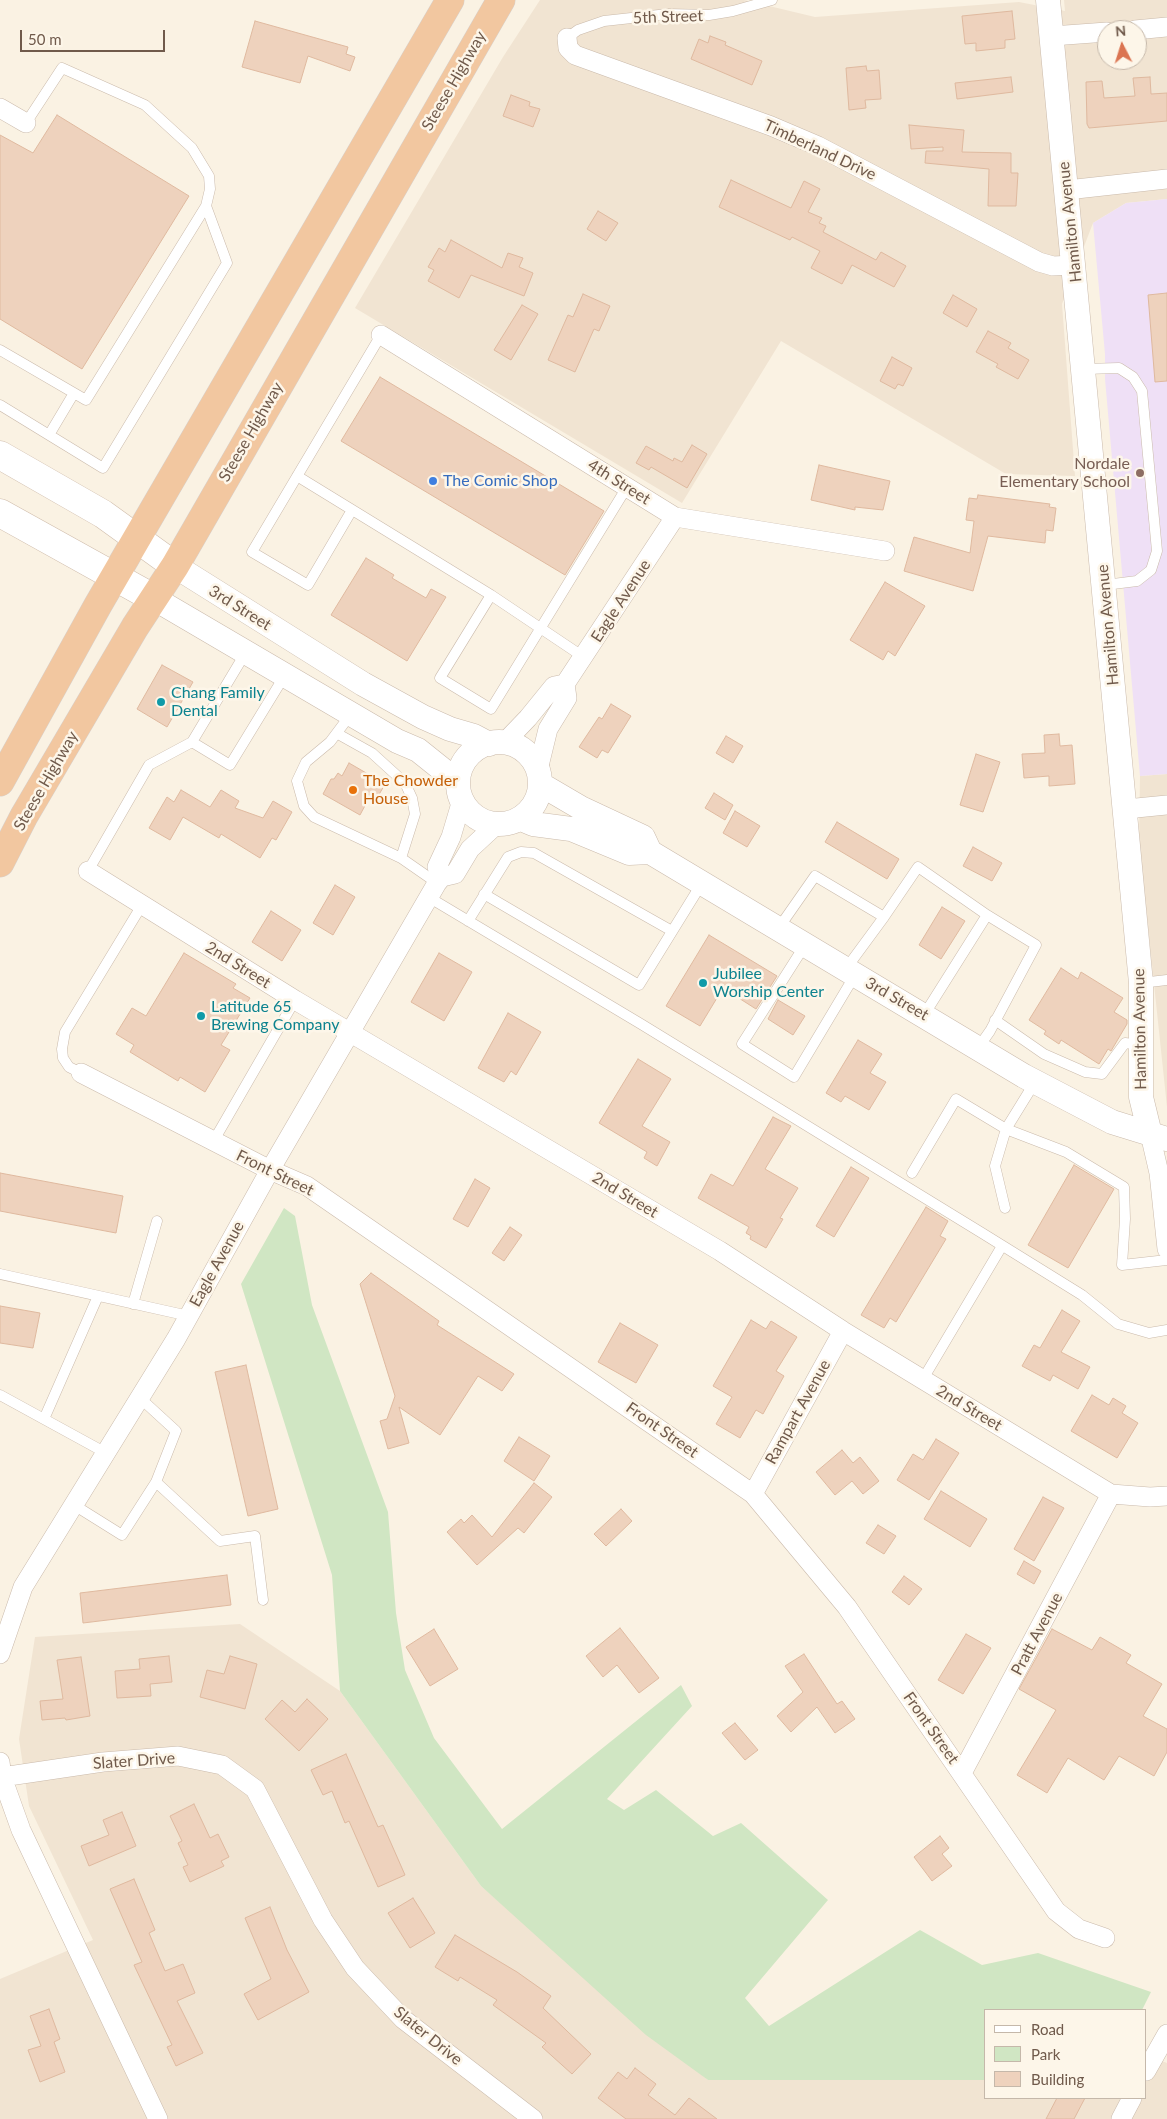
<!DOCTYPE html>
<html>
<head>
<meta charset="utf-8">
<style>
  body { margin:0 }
  #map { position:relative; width:1167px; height:2119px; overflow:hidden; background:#faf2e3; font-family:Lato,sans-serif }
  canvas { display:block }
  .legend { position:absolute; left:984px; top:2009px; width:162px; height:90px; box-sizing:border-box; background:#fdf6e9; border:1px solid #c5b8aa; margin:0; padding:6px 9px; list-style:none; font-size:15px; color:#705a4b }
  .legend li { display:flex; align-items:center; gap:10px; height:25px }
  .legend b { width:25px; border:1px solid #c5b8aa }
  .north { position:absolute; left:1097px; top:20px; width:50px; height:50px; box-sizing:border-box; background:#fdf6e9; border:1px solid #c5b8aa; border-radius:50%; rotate:355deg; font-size:14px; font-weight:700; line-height:20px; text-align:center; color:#705a4b }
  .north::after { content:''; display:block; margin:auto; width:18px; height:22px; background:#db7451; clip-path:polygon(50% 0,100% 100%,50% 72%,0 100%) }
  .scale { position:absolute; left:20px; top:30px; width:145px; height:22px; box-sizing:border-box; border:2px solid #705a4b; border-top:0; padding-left:6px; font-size:15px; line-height:18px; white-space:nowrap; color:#705a4b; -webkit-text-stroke:4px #fdf6e9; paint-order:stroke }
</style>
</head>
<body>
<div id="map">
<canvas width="1167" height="2119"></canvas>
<ul class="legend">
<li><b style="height:6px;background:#fff"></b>Road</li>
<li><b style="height:14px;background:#d0e6c3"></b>Park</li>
<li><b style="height:14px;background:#eed2bd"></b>Building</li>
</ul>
<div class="north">N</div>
<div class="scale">50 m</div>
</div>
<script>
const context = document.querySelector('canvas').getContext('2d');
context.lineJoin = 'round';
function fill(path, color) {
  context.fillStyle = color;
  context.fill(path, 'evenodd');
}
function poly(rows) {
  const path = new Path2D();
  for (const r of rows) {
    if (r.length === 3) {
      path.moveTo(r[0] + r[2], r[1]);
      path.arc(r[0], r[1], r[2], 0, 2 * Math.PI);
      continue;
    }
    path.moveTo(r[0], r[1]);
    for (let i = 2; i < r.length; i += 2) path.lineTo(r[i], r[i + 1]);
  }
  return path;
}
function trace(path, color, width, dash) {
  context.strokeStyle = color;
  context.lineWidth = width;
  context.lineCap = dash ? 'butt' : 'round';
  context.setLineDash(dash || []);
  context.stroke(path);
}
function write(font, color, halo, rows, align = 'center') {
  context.font = font + ' Lato,sans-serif';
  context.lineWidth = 5;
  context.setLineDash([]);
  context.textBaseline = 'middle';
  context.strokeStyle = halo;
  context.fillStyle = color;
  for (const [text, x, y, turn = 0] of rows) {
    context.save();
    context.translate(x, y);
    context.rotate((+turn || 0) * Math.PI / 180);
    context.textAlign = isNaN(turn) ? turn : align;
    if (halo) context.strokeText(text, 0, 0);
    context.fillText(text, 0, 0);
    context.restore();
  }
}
fill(poly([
  [540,0,744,0,815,17,1019,2,1065,11,1064,0,1167,0,1167,199,1126,203,1093,223,1062,304,1075,476,1006,474,781,341,682,503,355,308,503,57],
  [1107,30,1137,30,1137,60,1107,60],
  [1167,774,1167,1107,1139,842,1140,776],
  [240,1624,340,1691,481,1886,708,2080,986,2080,986,2098,1146,2098,1146,2055,1167,2063,1167,2119,0,2119,0,1979,93,1940,29,1806,19,1739,35,1637]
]), '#f1e4d2');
fill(poly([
  [1167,199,1167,774,1140,776,1105,379,1105,354,1093,223,1126,203]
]), '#efe0f6');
fill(poly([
  [284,1208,295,1216,312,1305,388,1512,396,1613,405,1670,434,1738,502,1829,681,1685,692,1706,607,1799,624,1810,656,1790,713,1836,741,1823,828,1900,745,1998,769,2026,920,1930,982,1965,1038,1953,1151,1992,1142,2010,986,2010,986,2080,708,2080,646,2035,481,1886,340,1691,332,1575,241,1284]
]), '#d0e6c3');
const building = poly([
  [1012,11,1015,39,1005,40,1005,48,976,51,976,43,965,44,962,16,1012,11],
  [255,21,348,47,346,54,355,57,350,71,308,56,300,83,242,67,255,21],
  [710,36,726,42,725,45,762,61,752,85,691,59,699,39,708,43,710,36],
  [866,66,867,71,879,70,881,99,865,100,866,108,849,110,846,68,866,66],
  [1011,77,1013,92,957,99,955,83,1011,77],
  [1150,77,1151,94,1167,93,1167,121,1089,128,1087,124,1086,82,1102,81,1104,98,1135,96,1133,78,1150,77],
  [511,95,530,102,529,106,540,109,533,127,503,116,511,95],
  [57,115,189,196,82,369,0,319,0,135,33,153,57,115],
  [909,125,964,130,962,152,1011,153,1011,173,1018,173,1016,206,988,206,989,169,925,163,926,151,943,151,943,147,911,149,909,125],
  [731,180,791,208,804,181,820,189,808,212,822,218,819,223,826,226,823,232,876,260,881,252,906,266,894,287,852,265,842,284,811,268,820,251,792,237,790,240,719,207,731,180],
  [598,211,618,223,606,241,587,229,598,211],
  [451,240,502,268,508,253,523,258,519,267,533,273,524,296,471,275,459,298,428,281,434,270,428,267,439,248,445,252,451,240],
  [1167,293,1167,381,1155,382,1148,295,1167,293],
  [583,294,610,306,599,331,594,329,575,372,548,360,568,315,573,317,583,294],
  [953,295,977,309,967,327,943,313,953,295],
  [522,305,538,314,511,360,494,350,522,305],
  [988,331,1011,343,1008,348,1029,360,1018,379,996,367,998,364,976,352,988,331],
  [892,357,912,368,903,386,898,384,895,389,880,381,892,357],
  [380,377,604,511,565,575,341,441,380,377],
  [692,445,707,454,687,488,651,467,649,470,636,463,646,446,673,461,674,458,682,462,692,445],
  [819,465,890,481,883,510,855,507,855,510,811,500,819,465],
  [978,495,1050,504,1049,507,1056,508,1053,531,1046,530,1045,543,988,536,973,591,904,571,914,537,970,553,974,521,966,520,969,498,977,499,978,495],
  [366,558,394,575,392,578,426,598,431,589,446,597,407,661,331,615,366,558],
  [885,582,925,606,895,656,888,651,883,660,850,640,885,582],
  [162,665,193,682,167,727,137,709,162,665],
  [611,704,631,716,608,753,602,750,597,758,579,747,599,717,602,719,611,704],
  [1059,734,1060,746,1072,745,1075,784,1049,786,1049,776,1024,778,1022,754,1045,753,1044,735,1059,734],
  [726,736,743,746,733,763,716,753,726,736],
  [976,754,1000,762,983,812,960,805,976,754],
  [349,763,380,781,379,783,384,786,374,803,368,800,360,815,323,794,331,779,334,779,338,773,342,776,349,763],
  [181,790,210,807,221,790,239,801,235,808,263,818,273,801,292,812,276,840,272,838,260,858,221,834,219,838,183,817,170,840,149,828,167,797,174,802,181,790],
  [714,793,733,805,725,820,705,808,714,793],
  [735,811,760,826,747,847,723,833,735,811],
  [837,822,899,859,887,879,825,842,837,822],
  [973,847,1002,863,992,881,963,866,973,847],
  [335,885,355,897,333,935,313,923,335,885],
  [942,907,965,921,941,959,919,945,942,907],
  [271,911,301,930,282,961,252,942,271,911],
  [709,935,777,976,756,1009,723,988,700,1026,666,1006,709,935],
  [184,953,236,984,233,988,250,998,221,1045,230,1050,205,1092,180,1077,178,1081,130,1052,134,1045,116,1034,132,1008,146,1016,184,953],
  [439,953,472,972,444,1021,411,1002,439,953],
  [1061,968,1078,979,1081,972,1123,998,1114,1012,1127,1020,1127,1024,1111,1051,1108,1049,1099,1064,1061,1040,1059,1044,1044,1034,1046,1031,1029,1020,1061,968],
  [778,1000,805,1016,793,1035,768,1019,778,1000],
  [508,1013,541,1032,516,1075,511,1071,504,1082,478,1068,508,1013],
  [858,1040,882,1054,870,1073,886,1082,869,1110,845,1096,841,1102,826,1093,858,1040],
  [638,1059,671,1079,642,1126,670,1142,657,1166,644,1158,647,1152,599,1123,638,1059],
  [773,1117,791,1126,765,1169,798,1188,780,1218,783,1219,766,1248,750,1239,751,1236,746,1233,749,1227,698,1198,711,1174,733,1186,773,1117],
  [1074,1165,1114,1189,1068,1268,1028,1245,1074,1165],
  [851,1167,869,1178,834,1237,816,1226,851,1167],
  [0,1173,123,1196,116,1233,0,1211,0,1173],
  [475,1179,490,1188,468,1227,453,1219,475,1179],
  [926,1207,948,1221,940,1236,946,1239,896,1322,890,1318,884,1328,861,1315,926,1207],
  [510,1227,522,1235,504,1261,492,1253,510,1227],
  [371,1273,439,1321,437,1325,514,1374,502,1391,478,1376,440,1435,399,1407,409,1443,388,1449,380,1421,387,1419,395,1396,360,1284,371,1273],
  [0,1306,40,1313,33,1348,0,1343,0,1306],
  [1062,1310,1080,1321,1061,1352,1090,1367,1078,1389,1053,1375,1050,1381,1022,1366,1034,1345,1040,1348,1062,1310],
  [751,1320,766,1329,771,1321,797,1337,776,1371,784,1376,763,1414,756,1410,740,1438,716,1424,732,1397,713,1386,751,1320],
  [620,1323,658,1345,636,1383,598,1362,620,1323],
  [246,1365,278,1509,248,1516,215,1372,246,1365],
  [1092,1395,1109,1405,1113,1398,1126,1406,1122,1413,1138,1423,1117,1458,1071,1431,1092,1395],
  [519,1437,550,1456,534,1481,504,1461,519,1437],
  [936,1439,959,1453,929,1500,897,1480,913,1454,923,1460,936,1439],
  [842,1450,853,1463,860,1457,879,1481,863,1494,852,1481,835,1495,816,1472,842,1450],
  [534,1483,552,1497,524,1533,518,1528,477,1565,447,1532,461,1519,464,1523,472,1515,492,1537,534,1483],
  [941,1491,987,1519,970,1547,924,1519,941,1491],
  [1043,1497,1064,1508,1034,1561,1014,1549,1043,1497],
  [621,1509,632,1521,606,1546,594,1534,621,1509],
  [878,1525,896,1536,884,1554,866,1543,878,1525],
  [1024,1561,1041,1571,1034,1584,1017,1574,1024,1561],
  [227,1575,231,1605,83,1623,80,1593,227,1575],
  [904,1576,922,1589,909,1605,892,1592,904,1576],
  [620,1628,659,1678,639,1693,617,1665,603,1677,586,1656,620,1628],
  [434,1629,458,1669,430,1686,406,1647,434,1629],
  [1052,1629,1092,1650,1100,1637,1131,1655,1126,1663,1162,1684,1143,1716,1167,1729,1167,1752,1154,1776,1119,1756,1104,1780,1068,1758,1047,1793,1017,1775,1056,1710,1019,1689,1052,1629],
  [966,1634,991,1648,963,1694,938,1680,966,1634],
  [804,1654,837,1704,842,1701,855,1719,835,1733,817,1707,791,1732,777,1716,803,1692,785,1666,804,1654],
  [169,1656,172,1682,150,1684,151,1696,117,1698,115,1671,140,1669,139,1659,169,1656],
  [230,1656,257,1664,245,1709,200,1697,207,1670,224,1674,230,1656],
  [81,1657,90,1716,66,1720,65,1718,42,1720,40,1701,63,1699,57,1660,81,1657],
  [307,1699,328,1719,299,1751,265,1719,282,1700,295,1712,307,1699],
  [735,1723,758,1750,745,1760,722,1733,735,1723],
  [346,1754,378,1827,383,1825,405,1875,378,1887,349,1821,345,1823,332,1791,323,1795,311,1770,346,1754],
  [194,1804,210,1838,218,1834,229,1857,221,1861,224,1866,190,1882,183,1867,188,1865,178,1843,182,1841,170,1816,194,1804],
  [122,1812,136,1846,89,1866,81,1846,109,1835,103,1820,122,1812],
  [940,1836,949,1848,942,1854,952,1866,932,1881,914,1857,940,1836],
  [134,1879,155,1930,149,1933,165,1971,183,1964,195,1993,177,2001,203,2053,176,2066,167,2047,172,2045,134,1965,142,1962,110,1889,134,1879],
  [413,1898,435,1933,410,1948,388,1913,413,1898],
  [270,1907,287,1950,309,1992,258,2020,244,1994,271,1979,245,1918,270,1907],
  [455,1935,517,1972,551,1996,543,2008,591,2054,572,2074,542,2047,546,2043,493,2005,497,2000,460,1977,458,1981,435,1967,455,1935],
  [49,2009,60,2039,54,2042,65,2072,40,2082,28,2050,41,2046,30,2016,49,2009],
  [635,2068,656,2084,648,2095,675,2115,689,2098,717,2119,626,2119,598,2098,618,2072,627,2079,635,2068],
  [1057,2098,1085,2098,1074,2119,1046,2119,1057,2098]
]);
fill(building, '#eed2bd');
trace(building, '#dfb99f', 1);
const service = poly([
  [567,38,578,30,604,21,668,14,709,15,733,11,772,0],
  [0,350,86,400,206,206,210,189,209,176,192,148,145,105,62,68,26,123],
  [1084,369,1119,368,1133,377,1142,391,1157,551,1151,570,1137,581,1105,585],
  [0,405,103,468,227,263,206,206],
  [49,435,74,393],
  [297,476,491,595,440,678,491,709,627,487],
  [352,510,308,585,252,552,381,335],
  [491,595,585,658],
  [351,714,330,742,306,762,297,781,304,806,314,817,401,858,437,883],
  [338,734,372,753,405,783,412,798,415,814,401,858],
  [192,742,230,765,285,675],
  [88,871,149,765,192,742,246,652],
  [484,894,639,985,702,883],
  [430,898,641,1024,982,1233,1082,1295,1118,1324,1149,1333,1167,1330],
  [468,921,508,857,521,852,534,853,672,931],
  [778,929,815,876,884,917,918,867,987,915],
  [805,945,742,1044,794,1077,855,975],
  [845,970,884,917],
  [1141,983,1167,980],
  [924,1015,987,915,1036,945,990,1031,978,1048],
  [995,1020,1044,1054,1085,1072,1102,1074,1125,1043,1141,1045],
  [81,1073,69,1067,63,1058,62,1049,65,1032,142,905],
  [213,1142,295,1000],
  [912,1173,956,1099,1006,1129,1066,1152,1124,1187,1125,1219,1122,1265,1167,1260],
  [1005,1208,995,1166,1006,1129,1035,1082],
  [0,1274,189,1316],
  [133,1304,157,1221],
  [923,1379,1002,1246],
  [0,1395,106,1453],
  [44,1419,98,1296],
  [156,1482,220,1541,255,1536,263,1600],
  [74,1505,122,1535,156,1482,176,1431,140,1398]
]);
const minor = poly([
  [1135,30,1167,27],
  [1052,36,1107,32],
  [567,38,568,48,575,55,771,126,818,146,1039,262,1053,266,1075,265],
  [0,108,26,123],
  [1067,190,1167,179],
  [381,335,675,517,885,551],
  [504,743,528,718,554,686,565,684],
  [538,770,548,729,567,698,565,684,675,517],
  [1126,809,1167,805],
  [88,871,295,1000,720,1251,843,1331,1111,1494,1150,1497,1167,1496],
  [442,877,437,867,451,837,462,800],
  [81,1073,270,1170,307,1186,753,1494,847,1607,1056,1911,1079,1929,1105,1938],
  [1150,1134,1159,1173,1167,1249],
  [753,1494,843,1331],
  [0,1654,23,1587,176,1339,270,1170,437,883,442,877,455,874,470,849,497,824],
  [0,1762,2,1777,21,1830,158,2119],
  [962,1773,1111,1494],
  [2,1777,103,1762,178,1756,222,1765,255,1789,323,1920,355,1968,403,2019,533,2119],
  [1146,2071,1167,2034],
  [1121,2119,1132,2098]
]);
const tertiary = poly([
  [1048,0,1141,983,1141,1097,1150,1134],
  [175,566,363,684,423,717,450,729,474,736,489,744],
  [155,599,397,741,418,750,458,782],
  [499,783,41],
  [540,784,581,808,643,837,650,852,1024,1076,1112,1122,1167,1139],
  [521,819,533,824,571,829,629,853,650,852]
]);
const secondary = poly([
  [0,455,103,514,175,566],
  [0,513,155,599]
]);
const trunk = poly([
  [0,782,98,605,450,0],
  [0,863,24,816,135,627,175,566,501,0]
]);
trace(service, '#cabaab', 11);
trace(minor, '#cabaab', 20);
trace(tertiary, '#cabaab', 25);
trace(secondary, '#cfbcab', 29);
trace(trunk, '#d7d1cd', 29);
trace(service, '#fff', 10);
trace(minor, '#fff', 19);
trace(tertiary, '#fff', 24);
trace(secondary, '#fff', 28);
trace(trunk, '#f2c7a0', 28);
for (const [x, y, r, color] of [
  [1140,473,5,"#8d6e63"],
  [433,481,5,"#3f7fe0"],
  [161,702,5,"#0f9aa8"],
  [353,790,5,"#e8710a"],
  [703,983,5,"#0f9aa8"],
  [201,1016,5,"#0f9aa8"]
]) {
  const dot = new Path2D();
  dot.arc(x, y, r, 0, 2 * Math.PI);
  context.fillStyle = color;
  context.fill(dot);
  trace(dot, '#fdf6e9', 2);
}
write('16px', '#705a4b', '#fdf6e9', [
  ["5th Street",668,17,-2],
  ["Steese Highway",454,81,-60],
  ["Timberland Drive",820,150,25],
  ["Hamilton Avenue",1070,222,-96],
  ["Steese Highway",251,432,-60],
  ["4th Street",619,482,32],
  ["Eagle Avenue",621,601,-57],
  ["3rd Street",240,608,32],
  ["Hamilton Avenue",1108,625,-95],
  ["Steese Highway",46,781,-60],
  ["2nd Street",238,965,32],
  ["3rd Street",897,999,30],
  ["Hamilton Avenue",1140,1029,-91],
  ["Front Street",275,1173,26],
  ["2nd Street",625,1195,31],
  ["Eagle Avenue",217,1264,-61],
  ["2nd Street",969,1408,31],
  ["Rampart Avenue",798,1412,-61],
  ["Front Street",662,1430,35],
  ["Pratt Avenue",1037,1634,-62],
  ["Front Street",931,1728,55],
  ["Slater Drive",134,1761,-4],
  ["Slater Drive",428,2036,39]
]);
write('16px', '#785e54', '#fdf6e9', [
  ["Nordale",1130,464],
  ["Elementary School",1130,482]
], 'right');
write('16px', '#366cbe', '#fdf6e9', [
  ["The Comic Shop",443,481]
], 'left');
write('16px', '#0d838f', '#fdf6e9', [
  ["Chang Family",171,693],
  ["Dental",171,711],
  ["Jubilee",713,974],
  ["Worship Center",713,992],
  ["Latitude 65",211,1007],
  ["Brewing Company",211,1025]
], 'left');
write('16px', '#c56008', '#fdf6e9', [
  ["The Chowder",363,781],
  ["House",363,799]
], 'left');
</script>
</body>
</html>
